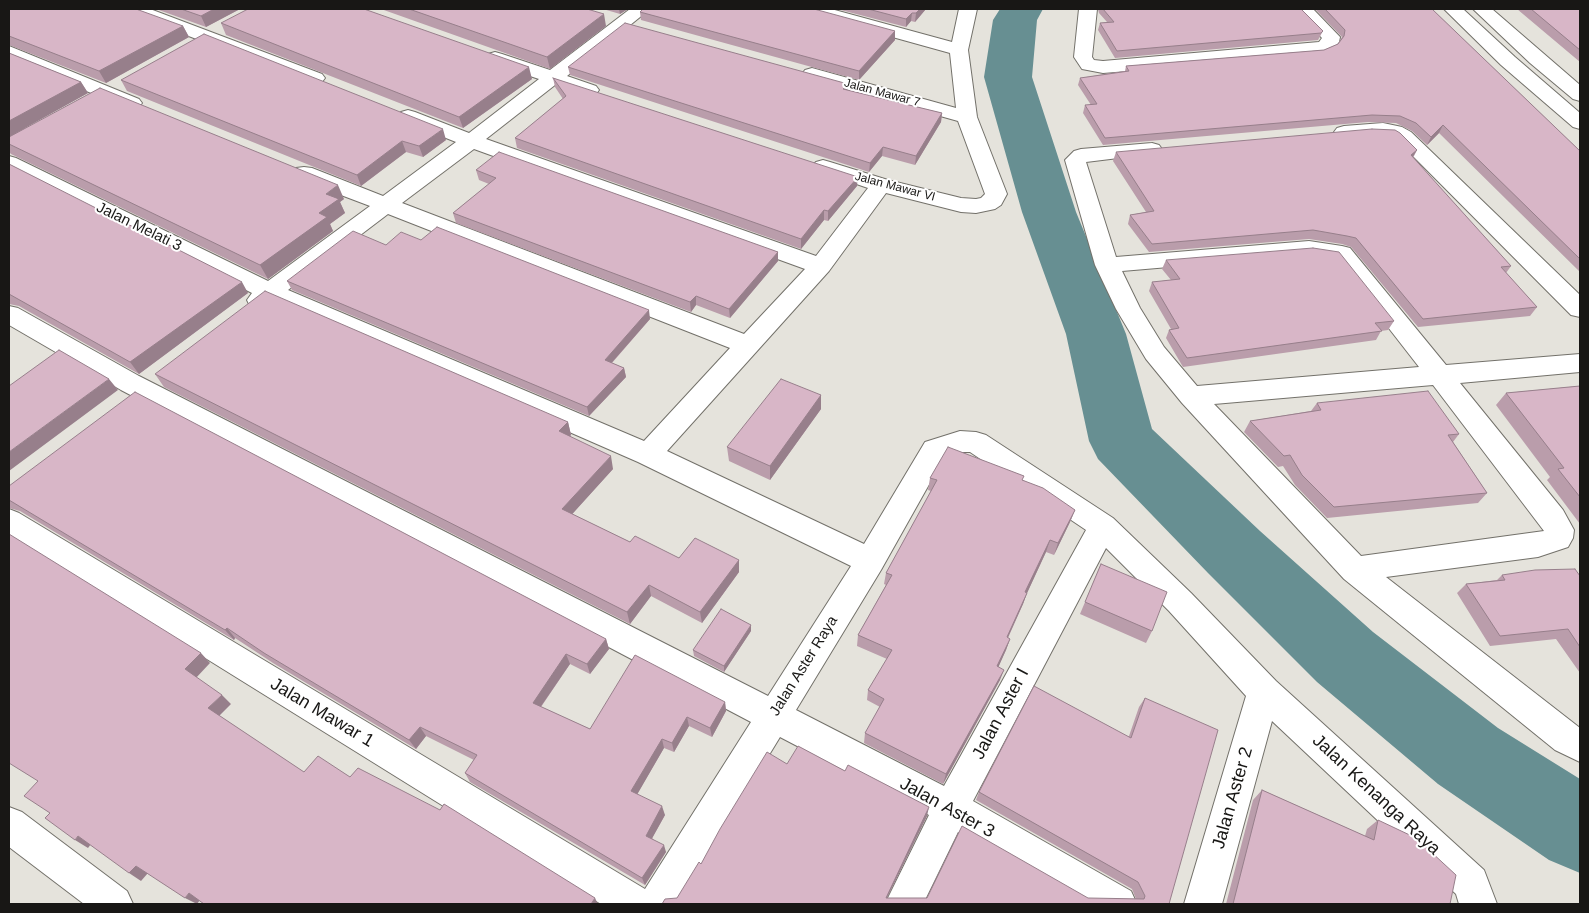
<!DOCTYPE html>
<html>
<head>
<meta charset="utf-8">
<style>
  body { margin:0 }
  #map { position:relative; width:1589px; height:913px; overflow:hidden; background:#e5e3dc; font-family:Helvetica,sans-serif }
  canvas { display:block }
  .frame { position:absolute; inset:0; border:10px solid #181715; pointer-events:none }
</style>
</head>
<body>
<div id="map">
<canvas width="1589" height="913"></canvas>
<div class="frame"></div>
</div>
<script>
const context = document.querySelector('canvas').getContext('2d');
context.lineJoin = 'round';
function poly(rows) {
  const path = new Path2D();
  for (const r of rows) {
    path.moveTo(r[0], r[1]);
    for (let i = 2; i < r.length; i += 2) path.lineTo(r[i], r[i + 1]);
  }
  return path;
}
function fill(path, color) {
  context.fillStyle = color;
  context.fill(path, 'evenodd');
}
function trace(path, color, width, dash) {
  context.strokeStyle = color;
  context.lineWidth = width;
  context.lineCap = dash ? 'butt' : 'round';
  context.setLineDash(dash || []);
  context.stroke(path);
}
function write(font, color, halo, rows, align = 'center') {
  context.font = font + ' Helvetica,sans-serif';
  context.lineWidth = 4;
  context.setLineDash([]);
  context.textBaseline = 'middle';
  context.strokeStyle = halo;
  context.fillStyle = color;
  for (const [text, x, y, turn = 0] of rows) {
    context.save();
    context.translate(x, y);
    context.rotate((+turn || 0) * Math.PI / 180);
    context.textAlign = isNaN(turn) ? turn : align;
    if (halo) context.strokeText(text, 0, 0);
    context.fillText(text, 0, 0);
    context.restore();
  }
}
fill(poly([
  [1000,9,1043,9,1037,20,1032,77,1076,212,1126,334,1152,429,1260,531,1373,632,1498,728,1580,779,1580,873,1549,860,1438,784,1317,682,1208,573,1098,459,1089,441,1066,334,1022,212,984,77,993,20,1000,9]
]), '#678f92');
const minor = poly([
  [126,9,150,9,322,74,325,78,322,82,315,84,308,82,129,13,126,9],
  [630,9,650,9,567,76,596,86,599,90,596,94,589,96,555,85,486,139,816,256,868,188,816,170,812,166,816,162,823,160,830,162,888,180,961,198,976,199,981,198,985,194,958,121,805,78,802,74,805,70,812,68,956,108,950,53,806,13,803,9,831,9,952,42,959,9,977,9,968,50,977,117,1007,194,1001,205,995,209,976,213,961,212,886,193,829,271,667,451,864,544,925,442,960,431,976,432,986,435,1113,518,1191,593,1276,681,1484,870,1497,904,1459,904,1456,894,1272,721,1222,904,1184,904,1246,696,1169,611,1106,548,973,801,1131,891,1137,904,1083,904,958,832,923,904,885,904,929,815,780,737,678,904,601,904,9,536,9,509,19,513,645,889,751,722,121,390,9,325,9,306,18,308,139,376,768,696,851,566,638,462,272,302,259,308,250,306,247,300,252,293,9,170,9,156,16,158,268,281,370,206,296,178,293,173,296,168,304,167,312,168,383,196,456,142,401,120,398,116,401,112,408,110,415,112,469,133,539,79,488,62,486,58,488,54,495,52,502,54,550,70,630,9],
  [474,149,805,269,744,334,402,203,474,149],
  [388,214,730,348,644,441,288,290,388,214],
  [955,452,970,452,1086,530,944,786,796,710,881,570,945,456,955,452],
  [1079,9,1097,9,1092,57,1094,60,1103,61,1319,42,1322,38,1294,9,1313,9,1340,37,1339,42,1333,50,1321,55,1103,73,1082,69,1074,57,1079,9],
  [1444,9,1463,9,1515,57,1580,113,1580,129,1573,127,1501,65,1444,9],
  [1473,9,1492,9,1580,85,1580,101,1573,99,1530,63,1473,9],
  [9,46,139,99,142,103,139,107,132,109,125,107,9,59,9,46],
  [1383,123,1402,127,1411,132,1580,295,1580,317,1571,315,1397,140,1383,135,1344,138,1337,136,1334,132,1337,128,1344,126,1383,123],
  [1152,143,1159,145,1162,149,1159,153,1086,162,1116,257,1309,241,1342,246,1350,248,1446,365,1580,354,1580,372,1460,383,1563,510,1574,530,1573,538,1568,547,1538,557,1386,577,1580,728,1580,762,1555,750,1344,579,1182,403,1146,359,1116,309,1095,265,1065,160,1074,151,1081,149,1152,143],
  [1309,255,1335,259,1419,367,1197,386,1164,347,1140,308,1122,271,1309,255],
  [1433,385,1544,531,1361,556,1214,404,1433,385],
  [9,807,22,812,127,891,133,904,84,904,9,847,9,807]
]);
trace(minor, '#73716a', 2);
fill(minor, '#fff');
fill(poly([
  [9,9,183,26,189,37,106,83,9,45],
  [156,9,240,9,206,27],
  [381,9,587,9,606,26,550,69],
  [603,9,628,9,620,14],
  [837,9,926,9,915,22,911,21,906,27],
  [1098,9,1301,9,1323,31,1318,40,1115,58,1098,30,1100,23,1107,22,1099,13],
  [1315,9,1432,9,1580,151,1580,272,1439,133,1427,145,1412,131,1396,123,1368,122,1103,145,1083,113,1085,105,1091,105,1078,85,1080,78,1125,71,1126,66,1324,50,1338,44,1342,37],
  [1517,9,1580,9,1580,62],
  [640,12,895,31,895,40,859,80,641,20],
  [221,23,532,79,463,128,226,35],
  [9,53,81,82,88,93,24,128,344,199,340,202,345,213,330,224,333,231,268,279,11,154,9,152],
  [568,67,847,90,942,113,941,122,915,165,882,156,869,172,570,75],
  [553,78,857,186,828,221,824,220,801,249,517,148,515,138,563,99,555,87],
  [121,80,446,140,423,157,406,152,361,186,127,91],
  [1417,150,1413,158,1511,266,1506,273,1537,307,1530,316,1418,327,1351,247,1342,244,1309,239,1149,252,1128,224,1130,215,1146,212,1113,161,1116,152],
  [9,164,248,293,139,374,19,306,9,304,9,305],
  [476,170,778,252,778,261,730,318,696,305,691,312,456,223,453,213,489,184,479,180],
  [421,240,650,319,612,363,624,368,626,377,589,416,292,290,287,281,386,245],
  [1166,260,1394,321,1388,330,1381,331,1376,340,1183,367,1166,338,1169,330,1171,329,1149,291,1152,282,1171,280,1162,269],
  [155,374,568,422,571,435,570,436,613,469,572,514,630,542,679,558,739,560,739,572,702,623,651,596,630,624,164,387],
  [1580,386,1580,524,1547,480,1550,477,1496,405,1506,393],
  [821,395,821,409,770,480,729,461,727,447],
  [1317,403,1459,434,1453,442,1487,493,1478,503,1327,518,1295,485,1283,466,1278,467,1244,432,1250,421,1311,411],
  [930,478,1023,480,1075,510,1070,522,1054,555,1046,552,1027,593,1023,604,1008,638,1010,639,1006,650,998,667,1000,680,943,784,864,743,865,733,880,707,867,700,868,690,887,659,857,646,858,635,886,585,884,584,886,573,931,491,928,490],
  [9,486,606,639,609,649,590,674,570,664,541,707,590,729,725,702,726,711,712,737,689,726,674,752,664,748,637,794,665,815,652,838,666,852,645,885,470,782,465,773,474,760,426,736,416,749,273,663,235,638,234,640,20,511,9,508],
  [1101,564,1152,631,1146,643,1080,614],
  [1502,575,1580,576,1580,673,1556,639,1490,646,1457,593,1466,584,1497,580],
  [751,631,724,672,694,656,693,650],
  [1145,698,1169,904,677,898,701,864,787,764,927,816,887,898,1136,899,1132,889,976,800,979,792,1129,736,1139,707],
  [1262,790,1365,836,1367,829,1378,820,1450,904,1226,904,1253,800]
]), '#ba9dab');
fill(poly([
  [214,9,240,9,206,27,201,16],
  [619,9,628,9,620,14],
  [920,9,926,9,915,22,916,13],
  [912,13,911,21,906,27,906,19],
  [604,14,606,26,550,69,547,57],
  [183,26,189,37,106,83,99,71],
  [895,31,895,40,859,80,859,71],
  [529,67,532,79,463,128,459,117],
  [81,82,88,93,9,137,9,121],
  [848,84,847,92,843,89],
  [942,113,941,122,915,165,916,156],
  [1443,125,1439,133,1427,145,1431,137],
  [443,129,446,140,423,157,419,146],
  [402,141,406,152,361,186,357,175],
  [883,147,882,156,869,172,870,163],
  [1417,150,1412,158,1411,155],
  [858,177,857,186,828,221,828,211],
  [338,185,344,199,340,202,345,213,330,224,333,231,268,279,260,265,319,213,326,194],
  [824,210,824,220,801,249,801,239],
  [778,252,778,261,730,318,729,309],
  [242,282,248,293,139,374,130,362],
  [696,296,696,305,691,312,690,302],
  [649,310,650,319,607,368,605,360],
  [624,368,626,377,589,416,587,407],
  [109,379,118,390,9,471,9,452],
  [821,395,821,409,770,480,770,466],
  [568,422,571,435,563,443,559,431],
  [611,456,613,469,566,521,562,509],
  [1075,510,1070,522,1054,555,1058,543],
  [1050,540,1046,552,1022,604,1025,592],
  [739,560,739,572,702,623,700,612],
  [649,585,651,596,630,624,627,612],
  [1027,593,1023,604,1003,648,1007,637],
  [751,625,751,631,724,672,724,666],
  [227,628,235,638,234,640,225,630],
  [606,639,609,649,590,674,587,664],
  [1010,639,1006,650,994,677,997,666],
  [201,653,210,663,195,679,185,669],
  [566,654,570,664,537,712,533,703],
  [1004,670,1000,680,943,784,946,774],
  [222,695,231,704,218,717,208,708],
  [725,702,726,711,712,737,710,728],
  [687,717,689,726,674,752,672,743],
  [420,727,426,736,416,749,409,740],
  [662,739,664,748,634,800,631,791],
  [662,806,665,815,649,844,646,836],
  [929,807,927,816,884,904,886,898],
  [78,836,91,844,88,848,75,840],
  [664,845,666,852,645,885,642,878],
  [136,866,148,873,141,881,129,873],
  [189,893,200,900,197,904,185,898],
  [595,898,598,904,591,904]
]), '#977f8b');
const building = poly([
  [9,9,136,9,183,26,99,71,9,36,9,9],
  [181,9,214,9,201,16,181,9],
  [248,9,364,9,529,67,459,117,221,23,248,9],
  [409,9,587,9,604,14,547,57,409,9],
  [643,9,814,9,895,31,859,71,640,12,643,9],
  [868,9,920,9,916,13,912,13,906,19,868,9],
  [1103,9,1301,9,1323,31,1321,33,1117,51,1100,23,1114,22,1103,9],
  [1325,9,1432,9,1580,151,1580,259,1443,125,1431,137,1416,123,1400,116,1372,115,1105,138,1085,105,1097,104,1080,78,1129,71,1126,66,1324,50,1338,44,1344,36,1345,30,1325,9],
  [1531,9,1580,9,1580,50,1531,9],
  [625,23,848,84,843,89,942,113,916,156,883,147,870,163,568,67,625,23],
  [204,34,443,129,419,146,402,141,357,175,121,80,204,34],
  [9,53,81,82,9,121,9,53],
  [553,78,858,177,828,211,824,210,801,239,515,138,566,96,553,78],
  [100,88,338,185,326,194,339,199,319,213,327,217,260,265,9,144,9,137,100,88],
  [1372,129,1395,130,1400,133,1417,150,1411,155,1511,266,1501,267,1537,307,1423,319,1356,238,1347,236,1313,230,1152,244,1130,215,1154,211,1116,152,1372,129],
  [499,152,778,252,729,309,696,296,690,302,453,213,496,178,476,170,499,152],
  [9,164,242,282,130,362,9,294,9,164],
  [437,227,649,310,605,360,624,368,587,407,287,281,353,231,386,245,401,232,421,240,437,227],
  [1313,248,1339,252,1394,321,1375,323,1382,331,1187,358,1169,330,1179,328,1152,282,1180,279,1166,260,1313,248],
  [265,291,568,422,559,431,611,456,562,509,630,542,635,536,679,558,695,538,739,560,700,612,649,585,627,612,155,374,265,291],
  [59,350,109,379,9,452,9,386,59,350],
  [781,379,821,395,770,466,727,447,781,379],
  [1580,386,1580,497,1558,469,1564,468,1506,393,1580,386],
  [1428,391,1459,434,1448,435,1487,493,1334,507,1302,475,1290,455,1284,456,1250,421,1321,410,1317,403,1428,391],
  [135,392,606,639,587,664,566,654,533,703,590,729,635,655,725,702,710,728,687,717,672,743,662,739,631,791,662,806,646,836,664,845,642,878,465,773,477,755,420,727,409,740,264,653,227,628,225,630,9,500,9,486,135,392],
  [948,447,1024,476,1022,480,1043,488,1075,510,1058,543,1050,540,1025,592,1027,593,1007,637,1010,639,997,666,1004,670,946,774,865,733,884,699,868,690,892,650,858,635,892,575,886,573,937,480,930,478,948,447],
  [9,534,201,653,185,669,222,695,208,708,304,772,318,756,350,777,358,768,440,810,444,804,595,898,591,904,204,904,189,893,185,898,136,866,129,873,78,836,75,840,45,818,50,813,24,796,38,781,9,763,9,534],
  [1101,564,1167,592,1152,631,1085,602,1101,564],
  [1575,569,1580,576,1580,647,1568,629,1500,636,1466,584,1505,580,1502,575,1535,570,1575,569],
  [721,609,751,625,724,666,693,650,721,609],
  [1034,686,1131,738,1145,698,1218,730,1169,904,662,904,665,899,677,898,699,862,701,864,720,829,767,752,787,764,798,746,845,771,848,765,929,807,886,898,927,898,962,826,1088,898,1144,899,1145,896,1138,882,979,792,1034,686],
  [1262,790,1374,840,1378,820,1416,838,1456,875,1450,904,1233,904,1262,790]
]);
fill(building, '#d8b6c7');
trace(building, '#977f8b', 1);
write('12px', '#181715', '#fff', [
  ["Jalan Mawar 7",882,93,15],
  ["Jalan Mawar VI",895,187,15]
]);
write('15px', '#181715', '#fff', [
  ["Jalan Melati 3",139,227,26],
  ["Jalan Aster Raya",804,666,-58]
]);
write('18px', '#181715', '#fff', [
  ["Jalan Mawar 1",322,713,31],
  ["Jalan Aster I",1001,714,-62],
  ["Jalan Kenanga Raya",1376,795,43],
  ["Jalan Aster 2",1233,798,-74],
  ["Jalan Aster 3",947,808,29]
]);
</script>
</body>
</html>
